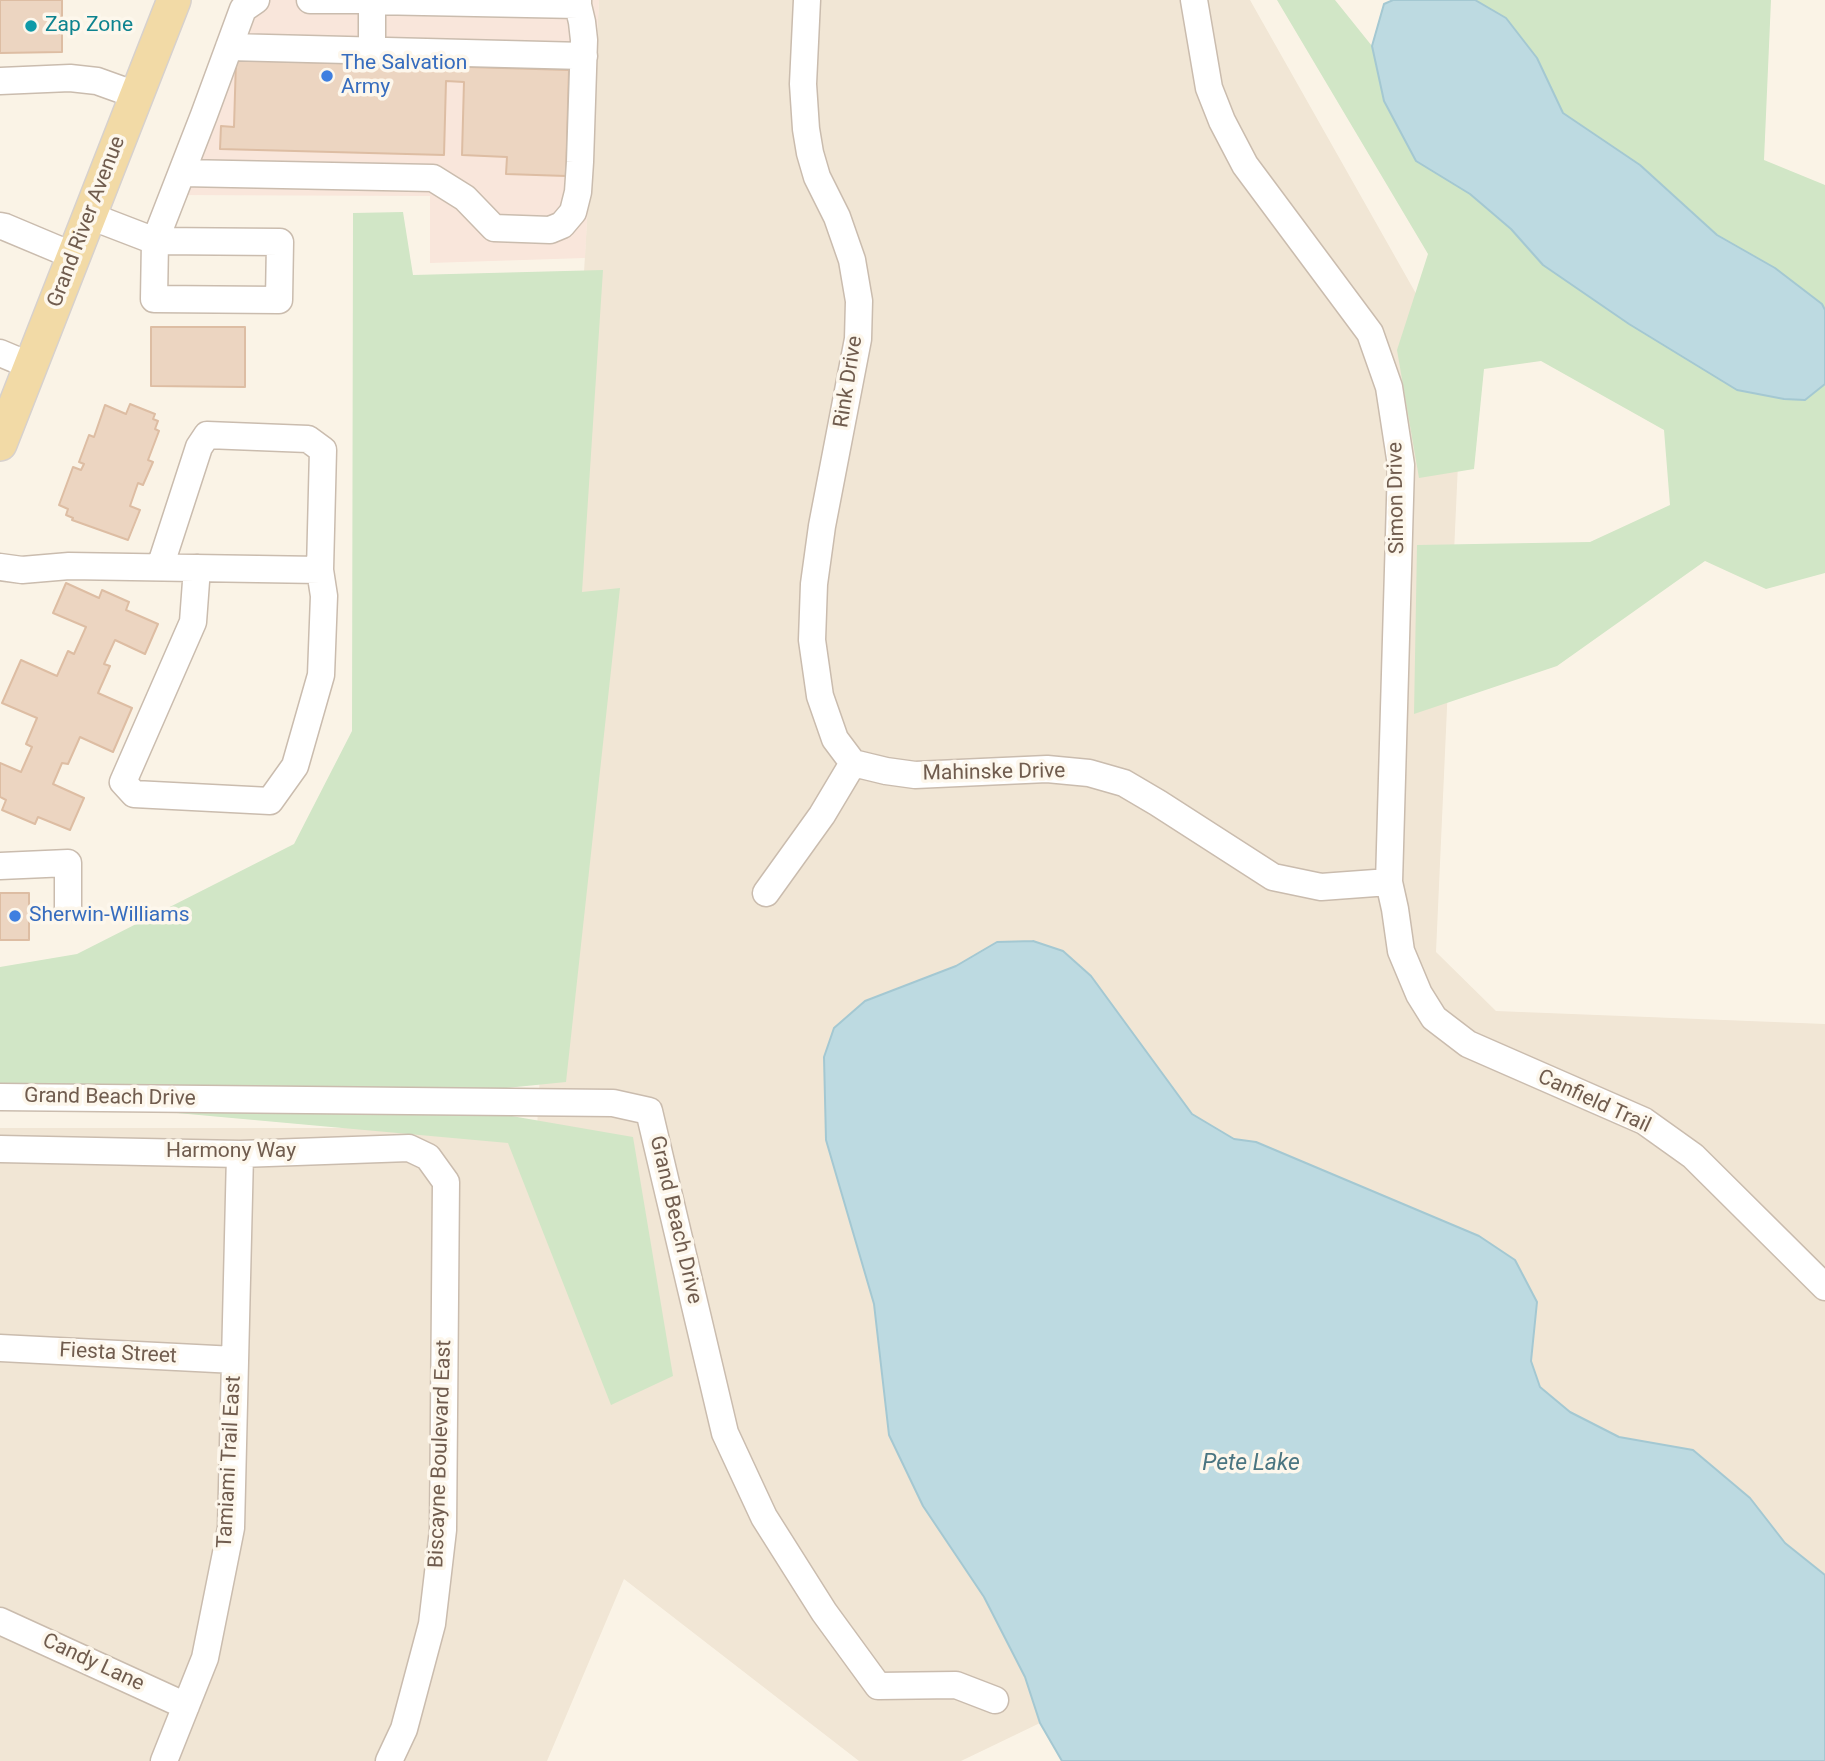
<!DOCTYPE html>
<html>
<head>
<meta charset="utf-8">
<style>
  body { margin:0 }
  canvas { display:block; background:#faf3e6 }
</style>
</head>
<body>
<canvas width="1825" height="1761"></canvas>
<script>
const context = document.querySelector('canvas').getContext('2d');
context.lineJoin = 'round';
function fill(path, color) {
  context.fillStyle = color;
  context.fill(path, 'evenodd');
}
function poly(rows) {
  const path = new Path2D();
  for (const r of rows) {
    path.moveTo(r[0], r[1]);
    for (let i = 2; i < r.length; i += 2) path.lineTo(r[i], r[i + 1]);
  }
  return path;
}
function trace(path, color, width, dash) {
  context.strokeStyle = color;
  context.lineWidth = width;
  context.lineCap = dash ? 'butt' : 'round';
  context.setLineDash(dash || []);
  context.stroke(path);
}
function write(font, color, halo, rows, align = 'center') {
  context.font = font + ' Roboto,sans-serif';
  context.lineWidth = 7;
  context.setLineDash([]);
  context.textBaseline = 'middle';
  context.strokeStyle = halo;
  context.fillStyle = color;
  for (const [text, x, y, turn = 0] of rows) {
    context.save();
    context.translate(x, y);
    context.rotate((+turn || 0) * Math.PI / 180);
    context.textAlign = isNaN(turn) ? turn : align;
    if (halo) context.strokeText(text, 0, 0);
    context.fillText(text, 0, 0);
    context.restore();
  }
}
fill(poly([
  [599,0,1250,0,1462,375,1436,952,1496,1011,1825,1024,1825,1575,1785,1543,1750,1498,1693,1450,1619,1437,1570,1412,1540,1387,1531,1361,1537,1302,1256,1142,1234,1139,1192,1114,1091,976,1063,951,1033,941,997,942,956,966,865,1001,826,1140,874,1304,889,1435,923,1506,984,1597,1025,1677,1040,1723,961,1761,859,1761,624,1579,547,1761,0,1761,0,1128,537,1128]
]), '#f1e6d5');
fill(poly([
  [234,0,599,0,585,258,430,263,430,196,164,195]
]), '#f9e6db');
fill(poly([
  [1277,0,1335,0,1372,46,1384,101,1416,161,1470,194,1511,229,1543,265,1629,324,1737,390,1784,399,1805,400,1825,384,1825,573,1766,589,1705,561,1557,666,1414,714,1417,545,1590,542,1670,505,1664,430,1541,361,1484,369,1474,469,1419,478,1397,350,1428,254],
  [1475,0,1771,0,1764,160,1825,185,1825,310,1822,304,1775,268,1717,235,1640,165,1563,113,1537,58,1506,18],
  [403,212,413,275,603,270,582,592,620,588,566,1082,506,1088,500,1114,633,1137,673,1376,611,1405,508,1143,0,1097,0,967,77,954,294,844,352,731,353,213]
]), '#d1e6c6');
const water = poly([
  [1393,0,1475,0,1506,18,1537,58,1563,113,1640,165,1717,235,1775,268,1822,304,1825,310,1825,384,1805,400,1784,399,1737,390,1629,324,1543,265,1511,229,1470,194,1416,161,1384,101,1372,46,1384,4,1393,0],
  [1033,941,1063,951,1091,976,1192,1114,1234,1139,1256,1142,1479,1236,1515,1260,1537,1302,1531,1361,1540,1387,1570,1412,1619,1437,1693,1450,1750,1498,1785,1543,1825,1575,1825,1761,1062,1761,1040,1723,1025,1677,984,1597,923,1506,889,1435,874,1304,826,1140,824,1057,834,1028,865,1001,956,966,997,942,1033,941]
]);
fill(water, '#bddae1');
trace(water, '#a4c8d2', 2);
const building = poly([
  [0,0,62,0,62,52,0,53,0,0],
  [236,60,569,70,566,176,506,174,507,157,462,155,464,82,446,81,444,155,220,149,221,126,234,127,236,60],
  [151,327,245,327,245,387,151,386,151,327],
  [130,404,155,414,153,419,158,421,155,429,159,431,148,460,153,462,143,485,138,483,130,506,140,510,128,540,72,520,73,518,66,515,68,509,59,505,73,467,81,470,84,464,79,462,89,435,94,437,105,405,126,414,130,404],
  [66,583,99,598,102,590,129,602,126,610,158,624,145,654,115,640,104,664,110,666,98,693,132,708,113,752,80,737,68,764,62,763,53,784,84,798,70,830,38,817,35,824,2,810,6,800,0,797,0,763,21,772,32,747,26,744,37,718,2,703,21,660,57,676,68,651,74,654,86,627,53,613,66,583],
  [0,893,29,893,29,940,0,940,0,893]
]);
fill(building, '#ecd5c1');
trace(building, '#ddbda3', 2);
const minor = poly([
  [310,0,372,0],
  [807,0,803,84,806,129,810,153,817,177,837,217,852,260,859,301,858,339,822,526,814,584,812,640,820,696,835,739,853,763],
  [1194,0,1209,88,1222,121,1245,165,1370,333,1389,387,1401,465,1389,882,1395,909,1401,951,1419,994,1434,1018,1468,1044,1644,1121,1693,1156,1825,1287],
  [229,47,584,56],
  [372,51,372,1,578,5,578,0],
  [0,81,70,78,97,81,136,95],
  [182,173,433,178,465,198,494,228,550,230,562,225,573,212,578,192,580,162,584,40,582,22,578,5],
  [90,216,155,241,280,242,279,300,154,299,155,241,204,115,243,9,256,0],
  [0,226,5,227,74,256],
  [0,353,31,366],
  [0,567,22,570,69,566,320,570,324,596,321,675,295,766,270,801,134,794,123,782,193,622,197,568],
  [160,567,199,447,207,435,308,439,323,450,320,570],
  [853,763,886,771,915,775,1047,769,1089,773,1124,783,1158,803,1273,877,1321,887,1389,882],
  [0,866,68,863,68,907],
  [766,893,822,815,853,763],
  [0,1097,613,1103,649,1111,725,1433,764,1517,824,1612,878,1686,956,1685,995,1700],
  [0,1149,240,1154,409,1148,428,1157,446,1182,443,1530,432,1624,404,1729,389,1761],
  [0,1348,235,1360],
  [0,1621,186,1706],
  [164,1761,205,1658,231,1528,240,1154]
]);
const major = poly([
  [0,444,174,0]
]);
trace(minor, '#cabcae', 29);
trace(major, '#d7d1cd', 36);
trace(minor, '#fff', 26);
trace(major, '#f2daa6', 33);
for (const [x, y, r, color] of [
  [31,26,7,"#0f9aa8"],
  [327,76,7,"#3f7fe0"],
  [15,916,7,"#3f7fe0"]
]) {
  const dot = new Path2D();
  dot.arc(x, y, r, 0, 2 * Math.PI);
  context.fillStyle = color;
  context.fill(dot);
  trace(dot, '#fdf7ec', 2.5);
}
write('21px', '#0d838f', '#fdf7ec', [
  ["Zap Zone",45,26]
], 'left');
write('21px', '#366cbe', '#fdf7ec', [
  ["The Salvation",341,64],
  ["Army",341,88],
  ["Sherwin-Williams",29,916]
], 'left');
write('21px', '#705c4e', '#fdf7ec', [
  ["Grand River Avenue",87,222,-69],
  ["Rink Drive",849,382,-81],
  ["Simon Drive",1397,498,-91],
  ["Mahinske Drive",994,773,-1],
  ["Grand Beach Drive",110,1098,1],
  ["Canfield Trail",1594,1102,25],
  ["Harmony Way",231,1152],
  ["Grand Beach Drive",675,1220,77],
  ["Fiesta Street",118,1354,3],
  ["Biscayne Boulevard East",441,1454,-88],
  ["Tamiami Trail East",230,1462,-87],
  ["Candy Lane",93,1663,25]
]);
write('italic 23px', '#4a7581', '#fdf7ec', [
  ["Pete Lake",1251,1464]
]);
</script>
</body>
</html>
